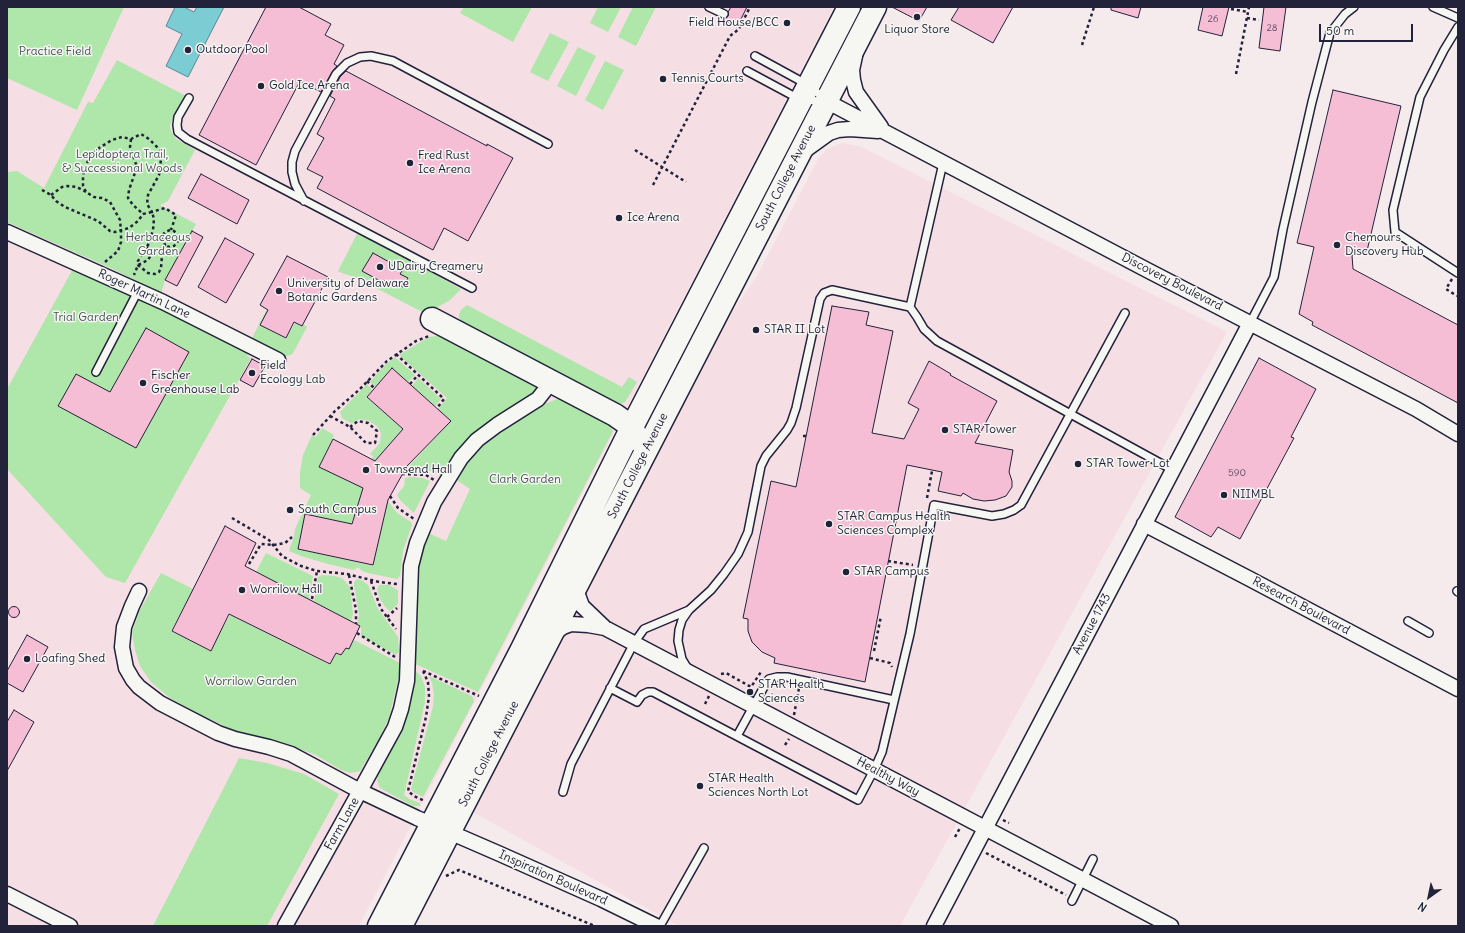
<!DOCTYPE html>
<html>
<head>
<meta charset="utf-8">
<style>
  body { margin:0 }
  #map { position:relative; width:1465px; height:933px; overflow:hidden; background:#f6ebec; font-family:Delius,sans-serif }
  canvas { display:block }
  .frame { position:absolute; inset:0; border:8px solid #22223b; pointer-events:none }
  .north { position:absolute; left:1409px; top:877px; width:40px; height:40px; -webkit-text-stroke:3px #f6f6f2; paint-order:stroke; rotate:213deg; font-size:11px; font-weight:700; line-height:16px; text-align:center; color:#22223b }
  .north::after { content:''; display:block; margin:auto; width:14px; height:18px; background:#22223b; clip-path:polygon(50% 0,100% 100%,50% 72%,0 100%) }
  .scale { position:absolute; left:1319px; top:24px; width:94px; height:18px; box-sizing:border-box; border:2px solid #22223b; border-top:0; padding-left:5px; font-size:12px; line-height:14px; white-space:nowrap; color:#22223b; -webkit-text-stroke:3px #f6f6f2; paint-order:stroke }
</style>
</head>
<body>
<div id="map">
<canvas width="1465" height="933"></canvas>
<div class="frame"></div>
<div class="north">N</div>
<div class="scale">50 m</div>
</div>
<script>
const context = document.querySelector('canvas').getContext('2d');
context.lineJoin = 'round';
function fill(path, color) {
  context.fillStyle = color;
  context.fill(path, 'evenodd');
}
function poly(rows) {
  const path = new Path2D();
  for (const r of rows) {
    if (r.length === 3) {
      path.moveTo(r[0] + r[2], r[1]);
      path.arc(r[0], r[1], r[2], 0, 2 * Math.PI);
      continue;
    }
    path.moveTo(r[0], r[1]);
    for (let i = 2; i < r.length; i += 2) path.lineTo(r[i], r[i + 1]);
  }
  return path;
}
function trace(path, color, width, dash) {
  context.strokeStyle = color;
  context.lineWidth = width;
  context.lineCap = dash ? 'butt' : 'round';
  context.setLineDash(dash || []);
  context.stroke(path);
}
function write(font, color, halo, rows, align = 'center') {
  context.font = font + ' Delius,sans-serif';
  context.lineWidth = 3;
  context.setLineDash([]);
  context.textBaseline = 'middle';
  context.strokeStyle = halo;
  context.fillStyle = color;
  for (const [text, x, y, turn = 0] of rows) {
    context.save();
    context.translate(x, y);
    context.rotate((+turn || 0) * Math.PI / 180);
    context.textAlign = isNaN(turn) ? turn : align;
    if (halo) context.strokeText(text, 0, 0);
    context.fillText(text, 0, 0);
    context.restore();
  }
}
fill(poly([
  [7,7,834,7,359,926,7,926],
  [842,143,860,146,1227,332,900,926,678,926,473,812,726,321,757,276,818,159,827,149]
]), '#f6dee5');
fill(poly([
  [7,7,124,7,77,110,7,78],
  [464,7,532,7,513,42,460,13],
  [598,7,621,7,608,32,590,23],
  [633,7,656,7,636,46,618,37],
  [550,33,569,42,548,81,530,72],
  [578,47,596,56,576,96,557,86],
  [117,60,186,96,172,120,170,126,171,131,176,139,195,150,168,201,160,205,196,224,165,280,161,294,115,270,7,222,7,172,17,171,44,188,88,102,93,103],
  [605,61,624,70,603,110,585,100],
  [358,232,461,289,450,300,426,314,355,277,342,273,338,271],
  [74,267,250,351,247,356,251,358,125,583,106,577,7,469,7,389],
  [467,305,622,387,629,377,637,382,625,402,620,404,616,404,460,322,459,315,461,310],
  [267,309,268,310,260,325,286,339,295,323,301,326,303,324,307,327,293,353,291,355,286,356,281,354,252,338],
  [437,336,442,336,535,381,537,388,533,395,443,476,423,468,408,467,451,421,438,409,447,398,399,355,429,337],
  [395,357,415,375,408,382,391,368,375,387,370,382,386,364],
  [418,378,441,399,435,406,412,386],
  [367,384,372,390,366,397,402,429,375,461,372,459,373,456,370,454,380,443,381,433,377,426,369,421,360,419,352,423,347,421,342,418,340,412],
  [565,396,609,425,613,431,478,692,413,663,415,568,425,537,430,534,446,541,470,489,458,481,456,478,457,473,490,435,534,408],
  [322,428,334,435,319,467,363,488,351,524,305,513,298,549,373,566,388,501,397,513,411,522,412,525,403,551,400,576,397,579,368,573,362,571,358,567,354,570,328,564,301,556,289,551,294,536,295,529,311,495,300,488,300,472,303,455,312,435,316,437],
  [412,477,422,478,430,481,414,513,401,501,397,495,404,486,405,478],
  [266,553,313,576,309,599,256,572],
  [161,573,193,589,171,631,210,651,230,615,330,665,336,654,341,656,346,648,349,649,354,640,402,664,389,717,380,737,360,771,351,773,341,770,316,755,292,746,241,734,195,712,170,698,151,682,140,666,135,650,132,632,140,610],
  [322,575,334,576,342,578,350,587,353,614,351,621,314,603,318,577],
  [357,579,363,581,368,585,378,609,398,637,399,651,396,655,361,636,361,627,357,625,359,615,354,585,354,582],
  [379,585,389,585,398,590,398,604,390,611,386,608,380,599,377,589],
  [412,667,421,676,425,687,425,702,404,795,409,799,420,803,420,806,413,806,380,788,377,780,379,768],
  [429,676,472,696,474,701,423,797,413,792,411,789,433,706,434,695,432,683],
  [239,758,267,763,304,774,339,794,267,926,153,926]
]), '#afe6a9');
const water = poly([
  [175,7,184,7,194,12,197,7,224,7,188,77,166,66,182,34,166,26,175,7]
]);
fill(water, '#7ccdd3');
trace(water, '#588996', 1);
const building = poly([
  [266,7,299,7,331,24,325,35,344,45,334,64,337,66,332,72,321,92,300,81,256,165,199,135,266,7],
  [731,7,747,7,737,27,724,20,728,16,728,12,731,7],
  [892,7,927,7,919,21,892,7],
  [959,7,1013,7,993,43,951,20,959,7],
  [1111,7,1141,7,1138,18,1111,10,1111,7],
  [1203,7,1229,7,1222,36,1198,30,1203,7],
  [1264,7,1286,7,1280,51,1259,48,1264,7],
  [346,71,487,146,487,144,513,158,468,241,444,228,433,250,317,188,323,177,307,169,324,138,317,134,335,99,330,96,340,77,346,71],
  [1333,90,1401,106,1367,251,1352,255,1353,269,1458,325,1458,403,1312,325,1313,322,1299,314,1314,247,1297,243,1333,90],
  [201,174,249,200,237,224,188,198,201,174],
  [192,231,203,237,177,286,165,280,192,231],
  [225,238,254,254,226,303,198,287,225,238],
  [373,253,391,263,390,264,402,271,400,274,408,278,403,287,396,283,394,286,383,280,382,282,362,271,373,253],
  [287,256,328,277,302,326,294,322,286,338,260,325,268,310,260,305,287,256],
  [832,306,869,312,866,325,893,331,872,433,904,439,919,409,908,403,929,361,951,374,950,375,997,401,975,443,1013,450,1009,472,1012,481,1012,487,1006,496,995,500,984,501,973,499,963,493,961,496,938,491,942,472,907,465,865,682,774,663,775,658,762,652,752,642,748,631,748,619,743,618,771,481,796,487,832,306],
  [146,328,189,352,136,448,58,406,76,374,110,392,146,328],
  [1259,358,1316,389,1291,437,1294,438,1240,539,1218,527,1211,537,1175,517,1259,358],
  [252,359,265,366,253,387,240,380,252,359],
  [392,368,451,421,407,466,388,500,373,565,298,549,305,514,352,524,363,488,319,467,333,439,375,461,403,429,367,397,392,368],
  [225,526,256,543,245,566,360,626,349,649,346,648,341,655,336,653,330,664,229,614,211,651,172,631,225,526],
  [14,612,5.5],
  [27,635,48,647,23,692,7,683,7,671,27,635],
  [14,710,34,722,7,771,7,722,14,710]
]);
fill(building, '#f6bed5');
trace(building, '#22223b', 1);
const service = poly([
  [709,7,724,14],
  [1433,7,1458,18],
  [1458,27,1444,50,1420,97,1393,210,1395,232,1458,273],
  [755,56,808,85,825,99],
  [747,71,801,100,823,101],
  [189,98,178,117,177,125,178,132,187,139,472,288],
  [304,201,295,184,292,172,292,162,295,151,336,74,347,63,360,57,371,56,393,61,548,144],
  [910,307,943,163],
  [1250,323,1274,277,1283,229,1312,102,1330,33,1345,14,1354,7],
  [96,372,138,291],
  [1457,591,1458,592],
  [1408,621,1429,633],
  [688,669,682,659,678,641,679,630,682,620,689,610,711,590,724,574,738,554,748,532,761,466,766,456,787,430,791,423,796,408,820,299,824,293,832,290,910,307,917,317,924,329,937,341,1173,470],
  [610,688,637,702,642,695,648,692,653,692,858,800,874,770,882,752,910,634,934,505,992,516,1004,514,1014,510,1021,505,1125,313],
  [737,736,765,685,769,679,777,677,787,677,894,700],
  [563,792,571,764,634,643,644,629,689,610],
  [1072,901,1093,859],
  [660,926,704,848]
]);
const minor = poly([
  [855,56,852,70,853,80,856,92,881,127],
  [826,101,1147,270,1416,409,1458,434],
  [804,151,829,133,838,130,850,129,878,131],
  [7,232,163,302,278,360],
  [1144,524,1248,578,1458,689],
  [575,587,582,606,605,628,1171,926],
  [139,591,132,606,124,627,122,647,126,668,133,680,139,687,160,703,218,733,235,739,269,747,291,754,360,791,395,727,401,709,407,681,411,566,417,543,434,502,461,458,477,440,497,425,538,399,552,381],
  [553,634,563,627,571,624,588,625,605,628],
  [7,894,70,926],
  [285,926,360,791,417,818,500,854,601,899,656,926],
  [934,926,1250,323]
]);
const primary = poly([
  [432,319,615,415,632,427,638,440],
  [379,926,522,649,632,427,849,7],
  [401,926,875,7]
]);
trace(service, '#22223b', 10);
trace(minor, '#22223b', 17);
trace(primary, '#22223b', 25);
trace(poly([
  [1231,9,1248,12],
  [1247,18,1259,20],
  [1082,45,1094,7],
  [1236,74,1249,7],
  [131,139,130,147,137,167,129,190,128,198,133,205,143,214],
  [635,150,686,182],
  [653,185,730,36,739,29,750,7],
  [42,190,51,195,56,201,65,207,98,221,110,231,115,232,129,228,138,221,143,214,152,212,154,219,153,230,148,245,138,261,138,265,148,273,155,274,159,272,161,268,162,255,160,250,152,253,148,260,138,265,134,275],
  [51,195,62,187,68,186,77,187,86,192],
  [146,247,152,253],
  [160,250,165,245,162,236,165,232,170,230,174,231,179,236,179,240,174,246,169,247,165,245],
  [105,262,118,251,121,242,121,231,120,220,110,202,102,198,94,197,86,192,83,186,83,178,84,169,90,157,99,148,112,140,122,137,131,139,141,134,149,139,162,152,159,175,148,195,147,204,152,212,165,208,176,215,171,230],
  [1452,279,1446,289,1457,296],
  [396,354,444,399,437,408],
  [367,381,374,388],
  [410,384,418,375],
  [330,416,350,427,366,443,375,443,377,431,368,423,358,421,350,427],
  [313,435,335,411,360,389,387,361,416,341,429,336],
  [803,436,806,436],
  [402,474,426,475,434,480],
  [390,496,398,508,414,519],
  [927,498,932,471],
  [232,518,269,540,282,556,301,566,317,571,347,574,379,582,397,584],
  [888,561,913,565],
  [249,564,261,544,273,545,285,543,292,537],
  [349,575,356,610,356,624],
  [371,581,381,609,396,629],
  [312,599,317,571],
  [387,617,397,608],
  [357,633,395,657],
  [874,651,881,616],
  [870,658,890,663,892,667],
  [423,671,428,682,429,696,426,717,408,791,414,796,425,801],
  [423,671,479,696],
  [721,674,726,673,751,687,761,672],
  [705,704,709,696],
  [794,715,799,688],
  [785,745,789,739],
  [1003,820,1009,823],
  [955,837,960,828],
  [986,853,1066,895],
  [446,876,459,870,595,926]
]), '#22223b', 2.5, [3, 3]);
trace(service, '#f6f6f2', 7);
trace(minor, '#f6f6f2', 14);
trace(primary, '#f6f6f2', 22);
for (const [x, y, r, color] of [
  [917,17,4,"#22223b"],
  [787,23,4,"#22223b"],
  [188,50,4,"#22223b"],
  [663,79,4,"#22223b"],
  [261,86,4,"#22223b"],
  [410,163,4,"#22223b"],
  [619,218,4,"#22223b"],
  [1337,245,4,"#22223b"],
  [380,267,4,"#22223b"],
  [279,291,4,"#22223b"],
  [756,330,4,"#22223b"],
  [252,373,4,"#22223b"],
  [143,383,4,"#22223b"],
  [945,430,4,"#22223b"],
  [1078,464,4,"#22223b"],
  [366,470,4,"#22223b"],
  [1224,495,4,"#22223b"],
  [290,510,4,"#22223b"],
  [829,524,4,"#22223b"],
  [846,572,4,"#22223b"],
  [242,590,4,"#22223b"],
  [27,659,4,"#22223b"],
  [750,692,4,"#22223b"],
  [700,786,4,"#22223b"]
]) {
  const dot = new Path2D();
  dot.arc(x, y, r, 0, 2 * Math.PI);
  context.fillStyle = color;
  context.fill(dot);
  trace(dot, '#f6f6f2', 1.5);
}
write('10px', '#574962', null, [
  ["26",1213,19],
  ["28",1272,28],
  ["590",1237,473]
]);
write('12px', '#22223b', '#f6f6f2', [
  ["Field House/BCC",779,23,"right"],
  ["Liquor Store",917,30,"center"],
  ["Outdoor Pool",196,50],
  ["Tennis Courts",671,79],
  ["Gold Ice Arena",269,86],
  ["Fred Rust",418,156],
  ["Ice Arena",418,170],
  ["Ice Arena",627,218],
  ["Chemours",1345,238],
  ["Discovery Hub",1345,252],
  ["UDairy Creamery",388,267],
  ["University of Delaware",287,284],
  ["Botanic Gardens",287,298],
  ["STAR II Lot",764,330],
  ["Field",260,366],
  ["Ecology Lab",260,380],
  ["Fischer",151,376],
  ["Greenhouse Lab",151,390],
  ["STAR Tower",953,430],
  ["STAR Tower Lot",1086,464],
  ["Townsend Hall",374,470],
  ["NIIMBL",1232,495],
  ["South Campus",298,510],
  ["STAR Campus Health",837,517],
  ["Sciences Complex",837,531],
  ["STAR Campus",854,572],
  ["Worrilow Hall",250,590],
  ["Loafing Shed",35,659],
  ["STAR Health",758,685],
  ["Sciences",758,699],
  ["STAR Health",708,779],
  ["Sciences North Lot",708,793]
], 'left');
write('12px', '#455356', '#f6f6f2', [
  ["Practice Field",55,52],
  ["Lepidoptera Trail,",122,155],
  ["& Successional Woods",122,169],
  ["Herbaceous",158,238],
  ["Garden",158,252],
  ["Trial Garden",86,318],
  ["Clark Garden",525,480],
  ["Worrilow Garden",251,682]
]);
write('12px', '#22223b', '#f6f6f2', [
  ["South College Avenue",786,178,-63],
  ["Discovery Boulevard",1172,282,27],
  ["Roger Martin Lane",144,294,25],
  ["South College Avenue",638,466,-63],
  ["Research Boulevard",1301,606,28],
  ["Avenue 1743",1092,624,-62],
  ["South College Avenue",489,754,-63],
  ["Healthy Way",888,777,28],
  ["Farm Lane",342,824,-61],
  ["Inspiration Boulevard",553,878,24]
]);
</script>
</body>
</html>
